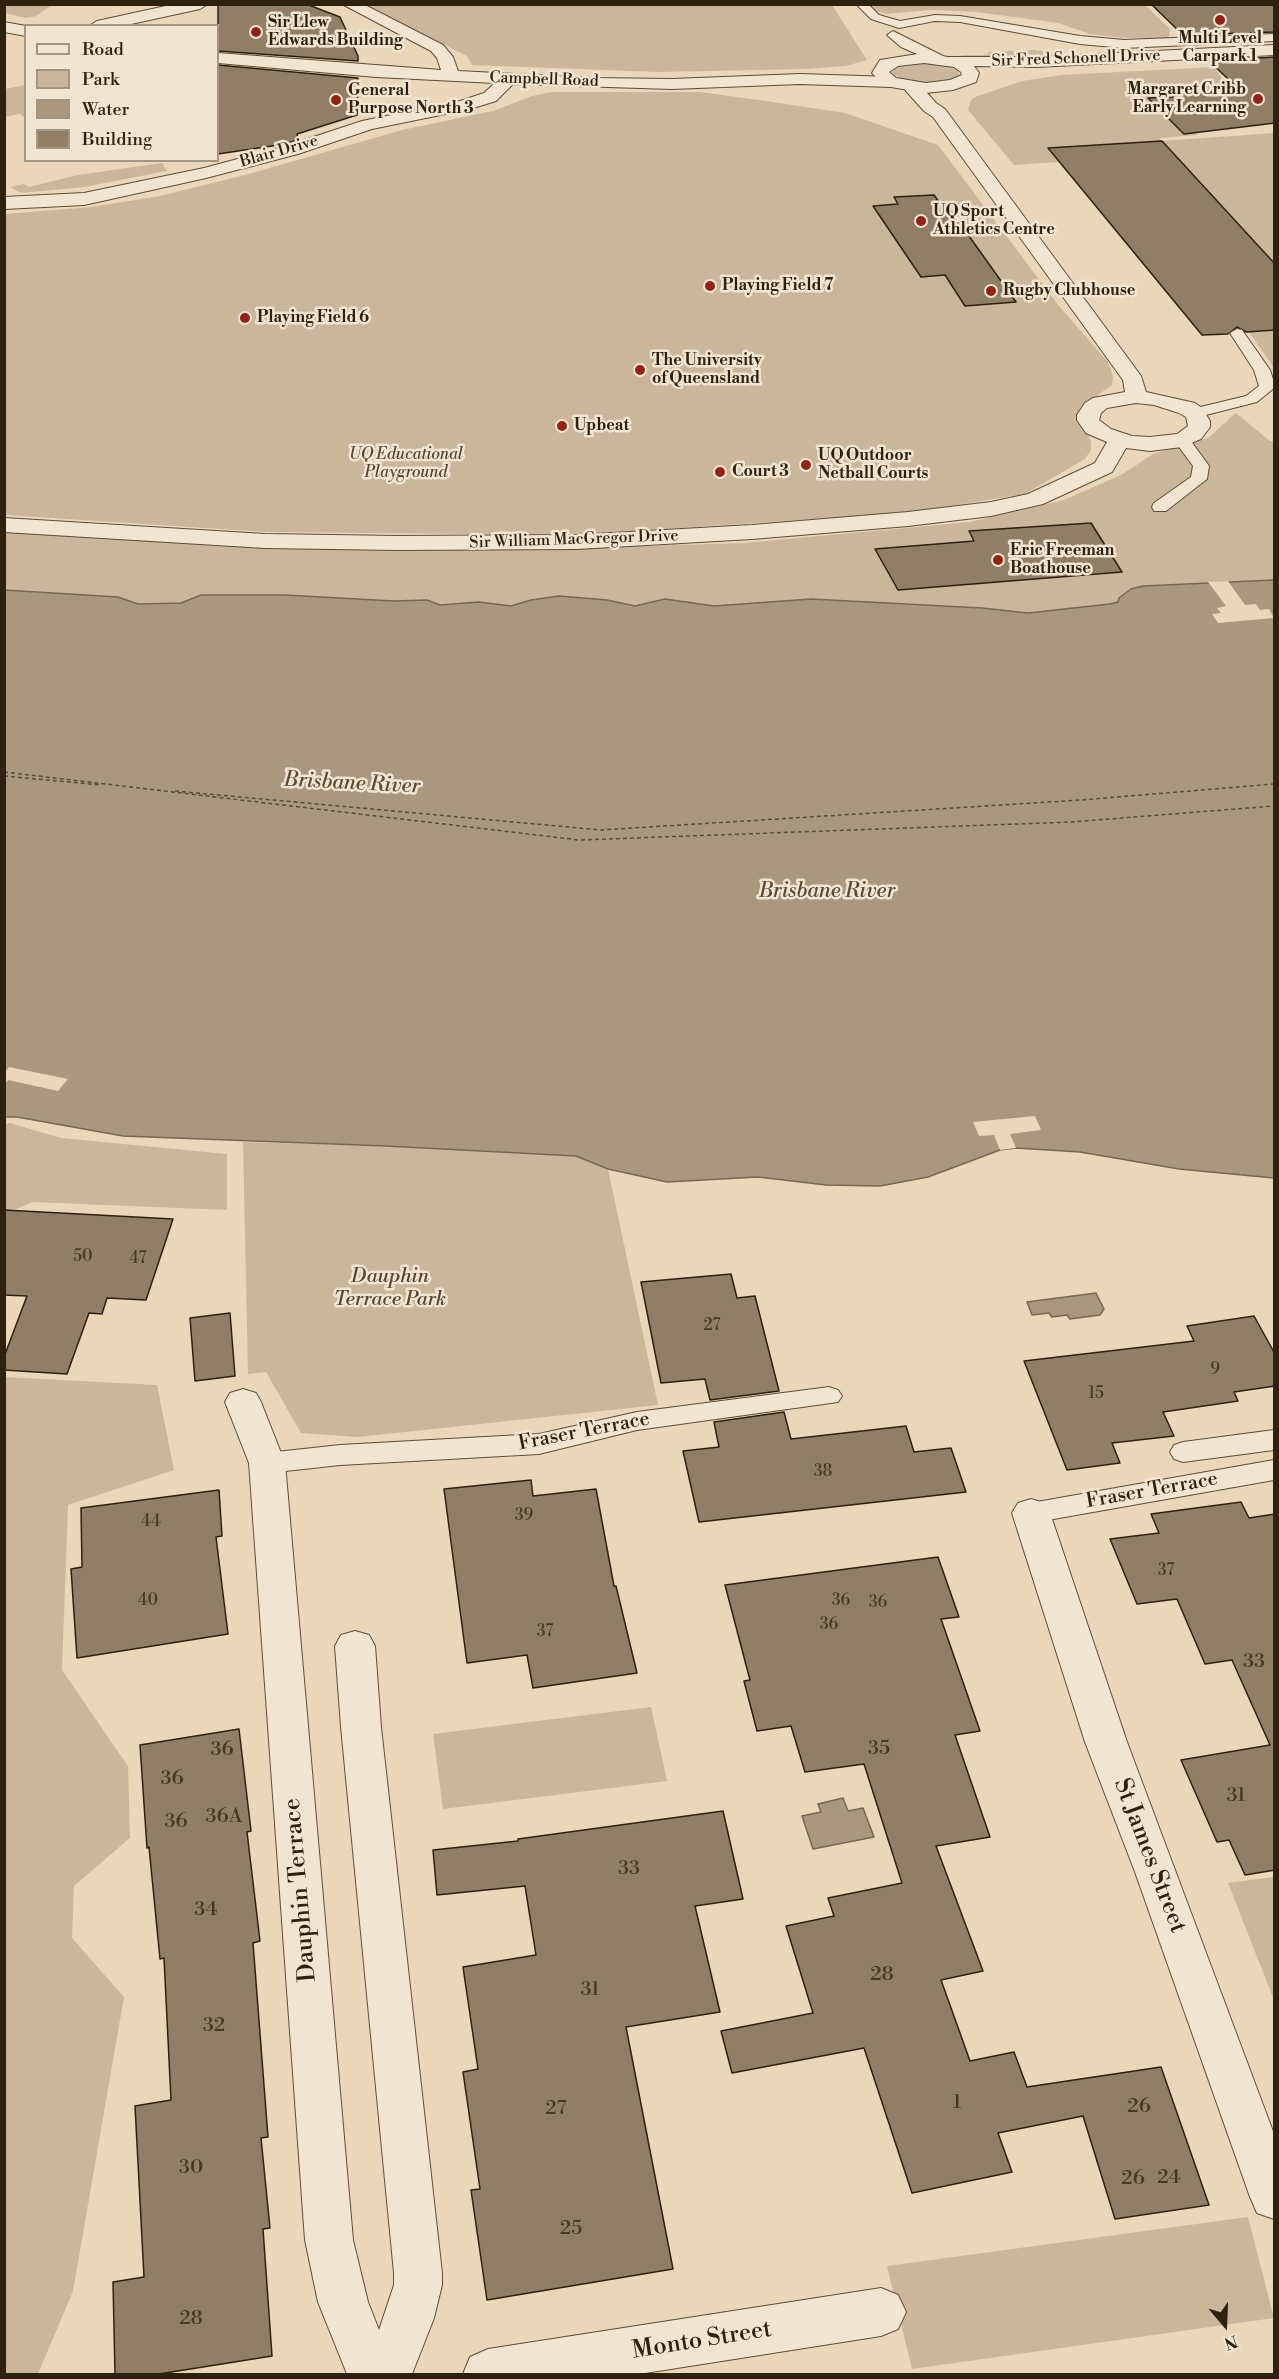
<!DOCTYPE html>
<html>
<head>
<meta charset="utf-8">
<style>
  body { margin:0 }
  #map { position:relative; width:1279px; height:2379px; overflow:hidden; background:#ead6b8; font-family:"Libre Bodoni",serif }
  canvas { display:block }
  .frame { position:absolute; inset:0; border:6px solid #2e210e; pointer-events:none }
  .legend { position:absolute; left:24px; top:24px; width:195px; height:138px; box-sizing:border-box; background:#f1e4d1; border:2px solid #a39683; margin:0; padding:8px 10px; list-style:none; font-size:18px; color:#2e210e }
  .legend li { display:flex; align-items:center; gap:12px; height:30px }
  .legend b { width:30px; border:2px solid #a39683 }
  .north { position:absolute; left:1195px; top:2295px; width:60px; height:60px; -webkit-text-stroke:4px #f1e4d1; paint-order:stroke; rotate:161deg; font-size:16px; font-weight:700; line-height:24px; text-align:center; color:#2e210e }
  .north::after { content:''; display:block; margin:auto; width:21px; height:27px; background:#2e210e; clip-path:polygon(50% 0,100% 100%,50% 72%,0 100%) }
</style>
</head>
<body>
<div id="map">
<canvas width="1279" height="2379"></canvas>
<div class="frame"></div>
<ul class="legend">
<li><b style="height:8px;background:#f1e4d1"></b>Road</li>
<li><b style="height:16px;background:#cab79b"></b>Park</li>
<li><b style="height:16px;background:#aa987e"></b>Water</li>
<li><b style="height:16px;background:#907f66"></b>Building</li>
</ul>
<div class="north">N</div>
</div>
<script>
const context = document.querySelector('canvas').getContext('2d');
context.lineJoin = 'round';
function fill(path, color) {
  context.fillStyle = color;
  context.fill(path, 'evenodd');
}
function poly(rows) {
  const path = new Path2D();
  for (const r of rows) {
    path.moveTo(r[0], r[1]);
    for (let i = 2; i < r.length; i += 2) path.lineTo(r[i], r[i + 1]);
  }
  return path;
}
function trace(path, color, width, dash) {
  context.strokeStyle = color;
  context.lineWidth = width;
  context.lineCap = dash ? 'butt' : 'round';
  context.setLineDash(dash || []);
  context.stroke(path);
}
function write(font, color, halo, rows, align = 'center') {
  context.font = font + ' "Libre Bodoni",serif';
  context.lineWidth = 5;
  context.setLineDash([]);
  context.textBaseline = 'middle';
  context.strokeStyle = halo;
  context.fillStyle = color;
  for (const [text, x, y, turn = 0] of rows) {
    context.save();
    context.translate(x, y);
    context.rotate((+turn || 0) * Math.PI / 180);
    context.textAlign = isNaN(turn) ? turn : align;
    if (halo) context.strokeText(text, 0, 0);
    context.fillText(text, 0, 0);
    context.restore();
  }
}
fill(poly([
  [5,4,52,4,52,5,36,16,25,18,5,13],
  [363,5,832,5,867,60,846,66,804,69,658,72,472,65,467,56],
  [872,5,1145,5,1170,29,1169,38,1123,38,1090,34,1058,23,977,12,932,10,886,14,876,11],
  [1034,50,1073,55,1075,58,973,57,957,55,982,55,989,54,987,52],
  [922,62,951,67,958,70,959,75,947,82,929,84,905,81,892,73,894,69,900,65],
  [1215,67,1250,127,1194,130,1197,135,1159,138,1162,141,1274,133,1274,264,1162,141,1049,148,1059,162,1014,165,968,110,971,100,975,97,1022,81,1061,75],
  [25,85,25,118,20,114,5,117,5,89],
  [551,92,700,92,766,101,845,113,938,145,1059,306,1108,362,1113,377,1112,385,1081,407,1078,413,1078,417,1091,441,1091,450,1085,459,1025,494,906,513,575,535,267,532,5,515,5,214,92,207,160,196,245,175,402,130,493,111,532,96],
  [162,163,167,171,84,187,21,193,10,187,24,184,29,187,78,175],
  [1274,330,1274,368,1249,332],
  [1236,413,1270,441,1274,441,1274,580,1143,586,1131,589,1119,598,1118,602,1110,604,1028,613,982,608,811,599,714,606,665,599,635,606,607,600,559,596,531,600,511,606,479,602,440,605,427,600,394,601,285,595,201,595,181,603,138,604,118,597,5,590,4,532,257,547,508,550,744,543,970,522,1064,500,1121,475,1153,454,1208,438],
  [10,1123,61,1138,227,1154,227,1210,32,1202,5,1214,5,1124],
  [243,1142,386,1146,576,1156,608,1169,658,1405,358,1437,301,1433,266,1372,248,1374],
  [4,1377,157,1385,174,1470,68,1505,62,1670,128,1766,130,1838,74,1886,72,1938,124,1997,73,2291,38,2374,4,2374],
  [651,1707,667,1781,443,1809,433,1734],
  [1274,1877,1274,2000,1228,1883],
  [1248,2217,1274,2318,912,2369,887,2266]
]), '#cab79b');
const water = poly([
  [1274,580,1274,1178,1179,1169,1080,1152,1016,1148,1000,1150,928,1177,880,1186,826,1185,758,1177,667,1182,608,1169,576,1156,386,1146,123,1136,17,1117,5,1117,4,590,118,597,138,604,181,603,201,595,285,595,394,601,427,600,440,605,479,602,511,606,531,600,559,596,607,600,635,606,665,599,714,606,811,599,982,608,1028,613,1110,604,1118,602,1119,598,1131,589,1143,586,1274,580],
  [1096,1293,1104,1309,1100,1315,1070,1319,1067,1315,1052,1317,1049,1313,1032,1315,1027,1302,1096,1293],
  [843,1798,848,1811,863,1808,874,1837,813,1849,802,1816,821,1812,818,1804,843,1798]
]);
fill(water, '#aa987e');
trace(water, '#786851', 1.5);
fill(poly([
  [1228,581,1245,605,1256,604,1260,610,1269,609,1274,618,1218,623,1212,614,1221,613,1217,608,1226,606,1208,582],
  [9,1067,68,1079,58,1091,8,1080,5,1084,5,1072],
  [1035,1116,1041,1130,1010,1134,1016,1148,1000,1150,994,1135,979,1136,973,1122]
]), '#ead6b8');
trace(poly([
  [4,772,579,840,1071,822,1274,806],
  [4,776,101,785],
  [175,791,601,830,1081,800,1274,784]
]), '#594b35', 1.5, [4, 3]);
const building = poly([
  [218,4,306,4,340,17,358,56,358,61,218,51,218,4],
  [1151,4,1275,4,1275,32,1183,35,1151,4],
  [1275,57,1275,123,1184,134,1148,98,1173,97,1172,93,1244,94,1209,61,1275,57],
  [218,65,358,78,357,115,297,134,298,140,285,144,218,154,218,65],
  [1162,141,1275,264,1275,330,1246,332,1237,327,1228,334,1202,335,1048,148,1162,141],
  [934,195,939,202,944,201,1016,302,965,306,945,275,921,277,873,206,898,204,894,197,934,195],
  [1091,523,1122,572,898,590,875,549,974,541,969,531,1091,523],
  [4,1210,173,1219,146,1300,107,1298,102,1314,89,1313,67,1374,4,1370,4,1357,27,1296,4,1295,4,1210],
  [731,1274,737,1298,755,1296,779,1391,710,1400,705,1379,661,1383,641,1282,731,1274],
  [230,1313,235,1376,195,1381,190,1318,230,1313],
  [1254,1316,1275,1354,1275,1386,1234,1392,1238,1401,1163,1412,1174,1436,1112,1443,1120,1463,1067,1470,1024,1361,1194,1341,1187,1326,1254,1316],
  [784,1412,791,1439,906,1426,914,1452,951,1448,966,1492,699,1522,683,1451,719,1447,714,1422,784,1412],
  [531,1480,533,1496,596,1489,614,1586,616,1586,637,1673,533,1688,527,1655,467,1663,444,1489,531,1480],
  [219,1490,222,1536,216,1537,228,1634,77,1658,71,1569,82,1567,81,1508,219,1490],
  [1241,1502,1249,1518,1275,1514,1275,1870,1245,1875,1229,1840,1217,1842,1181,1760,1270,1745,1232,1660,1205,1664,1177,1599,1137,1604,1110,1539,1159,1533,1151,1514,1241,1502],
  [938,1557,959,1617,941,1619,980,1731,955,1735,990,1837,936,1846,983,1971,941,1980,970,2061,1014,2052,1027,2087,1161,2067,1209,2205,1115,2219,1083,2116,998,2133,1012,2172,912,2193,864,2048,732,2073,721,2031,813,2013,786,1926,834,1916,828,1898,902,1883,864,1764,805,1772,791,1726,757,1731,744,1681,750,1680,725,1585,938,1557],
  [239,1729,251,1831,247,1832,260,1941,253,1943,268,2137,261,2138,270,2228,263,2229,272,2356,159,2374,115,2374,113,2282,144,2277,135,2106,171,2100,164,1958,160,1959,149,1847,147,1848,140,1745,239,1729],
  [723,1811,743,1899,695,1906,720,2012,626,2027,673,2269,487,2300,471,2190,480,2189,463,2072,478,2069,463,1967,536,1955,525,1886,437,1895,433,1850,518,1841,518,1839,723,1811]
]);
fill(building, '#907f66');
trace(building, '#2e210e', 1.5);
const service = poly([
  [856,4,868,4,879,15,900,21,935,15,960,16,1080,36,1124,40,1274,34,1274,41,1124,48,1080,44,960,22,935,21,899,28,871,19,856,4],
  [893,31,943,56,945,59,939,63,935,62,901,47,887,35,893,31],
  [1237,329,1242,330,1270,370,1274,382,1274,388,1257,402,1194,418,1188,416,1186,413,1188,410,1246,396,1259,386,1254,370,1230,333,1237,329],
  [1182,435,1188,437,1209,466,1207,479,1166,511,1154,511,1152,507,1154,503,1191,477,1193,466,1174,440,1182,435],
  [829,1387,838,1390,842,1396,838,1402,637,1430,539,1454,340,1465,267,1473,257,1470,254,1463,257,1456,267,1453,340,1445,539,1434,637,1412,829,1387],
  [1274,1430,1274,1450,1183,1462,1174,1459,1170,1452,1174,1445,1183,1442,1274,1430],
  [1274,1460,1274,1480,1031,1523,1021,1520,1017,1513,1021,1506,1031,1503,1274,1460]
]);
const minor = poly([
  [175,4,208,4,200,9,122,26,89,26,97,21,175,4],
  [342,4,363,4,443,45,453,57,458,71,593,78,672,79,800,74,891,77,899,82,891,87,800,84,672,89,513,84,496,101,470,109,372,129,298,154,206,178,84,205,4,209,4,197,84,193,204,168,286,146,362,121,460,101,484,93,495,83,376,77,218,63,218,53,441,70,437,58,431,51,342,4],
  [4,22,26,26,26,36,4,32,4,22],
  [912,82,918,83,936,103,945,109,1141,376,1146,392,1195,403,1202,408,1210,421,1210,427,1201,439,1182,447,1150,451,1126,448,1112,472,1043,504,991,516,908,526,752,539,577,549,397,550,265,548,4,532,4,518,265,534,397,536,577,535,752,525,908,512,991,502,1028,494,1095,463,1107,442,1086,433,1077,420,1077,415,1085,403,1093,398,1125,392,1123,380,933,117,924,111,906,91,904,87,906,83,912,82],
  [1136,403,1154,405,1179,413,1186,417,1188,426,1177,434,1150,437,1132,436,1111,429,1099,420,1101,413,1107,408,1136,403],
  [243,1389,256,1393,261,1402,285,1463,353,2240,368,2302,379,2330,394,2285,394,2273,341,1727,335,1646,341,1635,355,1631,369,1635,375,1646,381,1727,442,2273,442,2285,434,2318,412,2374,347,2374,318,2302,305,2240,249,1463,225,1402,230,1393,243,1389],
  [1031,1499,1044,1503,1050,1513,1127,1742,1274,2134,1274,2219,1257,2213,1250,2197,1135,1872,1085,1742,1012,1513,1018,1503,1031,1499],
  [881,2288,898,2295,906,2312,898,2329,881,2336,639,2374,463,2374,470,2357,488,2349,881,2288]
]);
const tertiary = poly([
  [1274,45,1274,55,1036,67,974,66,979,73,976,82,953,90,926,93,885,86,872,73,880,60,924,53,948,57,1036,57,1274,45],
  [924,63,954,67,961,72,962,75,950,80,926,83,896,78,889,72,898,66,924,63]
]);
trace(service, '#5d4e38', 2);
trace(minor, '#5d4e38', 2);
trace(tertiary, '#5d4e38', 2);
fill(service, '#f1e4d1');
fill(minor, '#f1e4d1');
fill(tertiary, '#f1e4d1');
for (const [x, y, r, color] of [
  [1220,20,6,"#8f2418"],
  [256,32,6,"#8f2418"],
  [1258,99,6,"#8f2418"],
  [336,100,6,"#8f2418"],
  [921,221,6,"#8f2418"],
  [710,286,6,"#8f2418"],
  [991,291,6,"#8f2418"],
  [245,318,6,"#8f2418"],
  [640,370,6,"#8f2418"],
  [562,426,6,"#8f2418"],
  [806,465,6,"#8f2418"],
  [720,472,6,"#8f2418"],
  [998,560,6,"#8f2418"]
]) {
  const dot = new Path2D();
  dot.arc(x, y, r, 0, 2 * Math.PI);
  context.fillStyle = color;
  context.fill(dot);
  trace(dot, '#f1e4d1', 2);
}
write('bold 16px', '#2e210e', '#f1e4d1', [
  ["Sir Llew",268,23],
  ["Edwards Building",268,41],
  ["Multi Level",1220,39,"center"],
  ["Carpark 1",1220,57,"center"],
  ["Margaret Cribb",1246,90,"right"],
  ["Early Learning",1246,108,"right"],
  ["General",348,91],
  ["Purpose North 3",348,109],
  ["UQ Sport",933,212],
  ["Athletics Centre",933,230],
  ["Playing Field 7",722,286],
  ["Rugby Clubhouse",1003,291],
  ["Playing Field 6",257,318],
  ["The University",652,361],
  ["of Queensland",652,379],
  ["Upbeat",574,426],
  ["UQ Outdoor",818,456],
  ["Netball Courts",818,474],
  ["Court 3",732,472],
  ["Eric Freeman",1010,551],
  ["Boathouse",1010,569]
], 'left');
write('16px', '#2e210e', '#f1e4d1', [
  ["Sir Fred Schonell Drive",1076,59,-2],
  ["Campbell Road",544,80,2],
  ["Blair Drive",279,152,-16],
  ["Sir William MacGregor Drive",574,540,-2]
]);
write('italic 16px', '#554631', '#f1e4d1', [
  ["UQ Educational",406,455],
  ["Playground",406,473]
]);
write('16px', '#463824', null, [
  ["50",83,1257],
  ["47",138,1259],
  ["27",712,1326],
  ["9",1215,1370],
  ["15",1096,1394],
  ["38",823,1472],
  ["39",524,1516],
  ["44",151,1522],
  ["37",1166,1571],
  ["40",148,1601],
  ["36",841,1601],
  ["36",878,1603],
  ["36",829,1625],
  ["37",545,1632]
]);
write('italic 20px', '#554631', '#f1e4d1', [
  ["Dauphin",390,1277],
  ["Terrace Park",390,1300]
]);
write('20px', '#2e210e', '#f1e4d1', [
  ["Fraser Terrace",584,1432,-11],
  ["Fraser Terrace",1152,1491,-10]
]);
write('20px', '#463824', null, [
  ["33",1254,1662],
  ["35",879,1749],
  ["36",222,1750],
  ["36",172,1779],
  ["31",1236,1796],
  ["36A",224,1817],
  ["36",176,1822],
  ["33",629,1869],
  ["34",206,1910],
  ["28",882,1975],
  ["31",590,1990],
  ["32",214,2026],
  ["1",957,2103],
  ["26",1139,2107],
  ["27",556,2109],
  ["30",191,2168],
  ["24",1169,2178],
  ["26",1133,2179],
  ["25",571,2229],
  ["28",191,2319]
]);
write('italic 21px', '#594b35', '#f1e4d1', [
  ["Brisbane River",352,784,3],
  ["Brisbane River",827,892]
]);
write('24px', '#2e210e', '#f1e4d1', [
  ["St James Street",1149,1856,69],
  ["Dauphin Terrace",301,1890,-95],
  ["Monto Street",702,2341,-9]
]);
</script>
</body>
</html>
